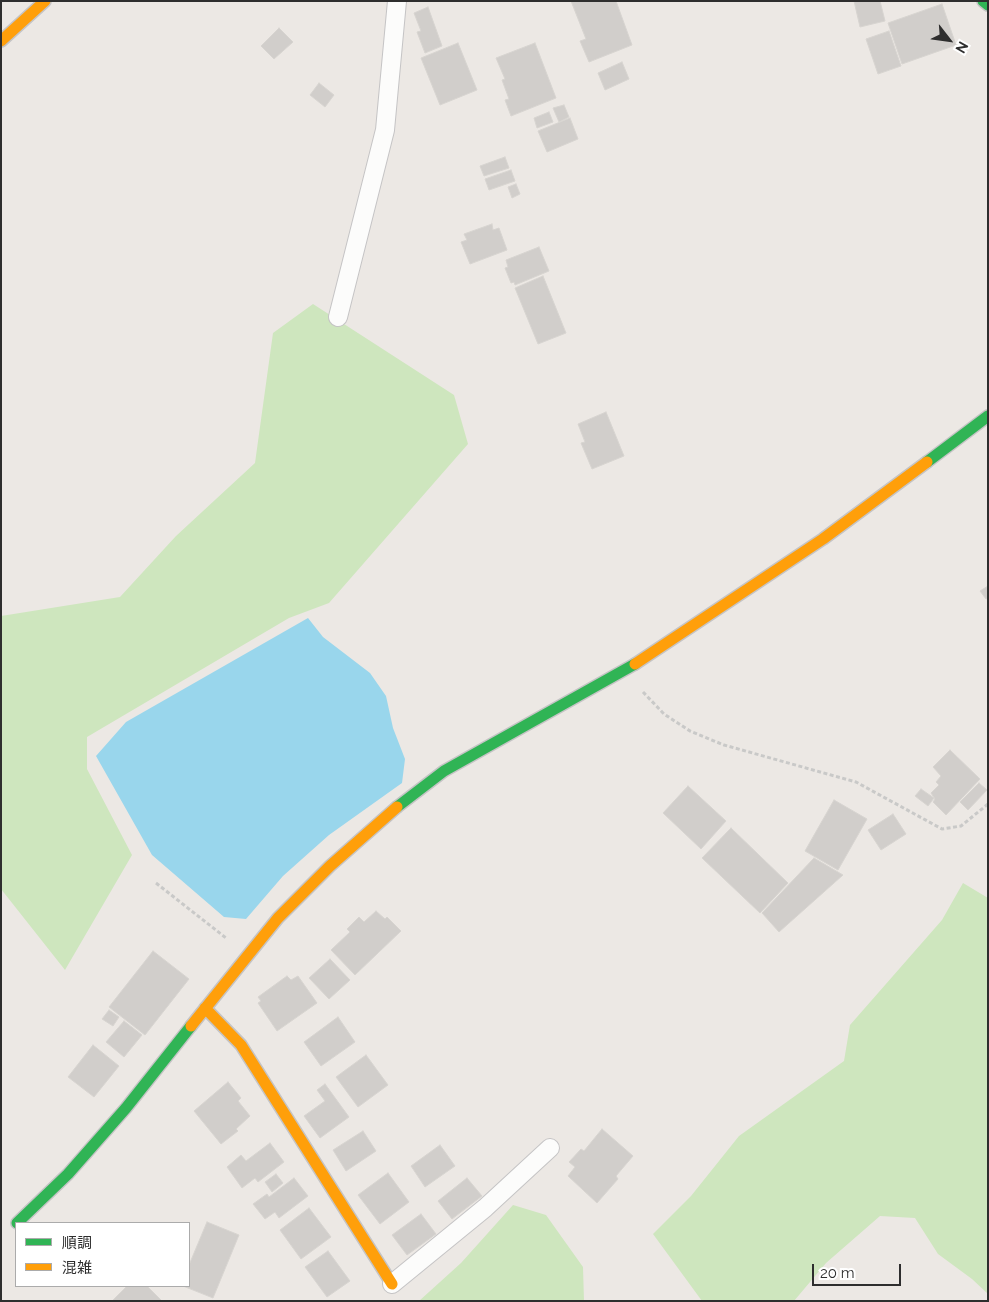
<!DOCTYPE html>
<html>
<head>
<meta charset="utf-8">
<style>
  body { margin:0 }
  #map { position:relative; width:989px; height:1302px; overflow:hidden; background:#ece8e4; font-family:Raleway,"Noto Sans JP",sans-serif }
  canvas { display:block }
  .frame { position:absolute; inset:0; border:2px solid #2e2e2e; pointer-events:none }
  .legend { position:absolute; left:15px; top:1222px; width:175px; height:65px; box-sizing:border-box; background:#fff; border:1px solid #ababab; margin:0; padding:6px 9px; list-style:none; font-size:15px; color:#2e2e2e }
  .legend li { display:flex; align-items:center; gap:10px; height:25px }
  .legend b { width:25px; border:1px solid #ababab }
  .north { position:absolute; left:924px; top:15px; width:50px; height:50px; -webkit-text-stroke:4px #fff; paint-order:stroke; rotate:120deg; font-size:14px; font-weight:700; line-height:20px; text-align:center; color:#2e2e2e }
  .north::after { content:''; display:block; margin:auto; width:18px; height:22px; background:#2e2e2e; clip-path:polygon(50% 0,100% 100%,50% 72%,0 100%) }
  .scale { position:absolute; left:812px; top:1264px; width:89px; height:22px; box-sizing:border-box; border:2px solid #2e2e2e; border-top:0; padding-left:6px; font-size:15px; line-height:18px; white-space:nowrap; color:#2e2e2e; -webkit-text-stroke:4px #fff; paint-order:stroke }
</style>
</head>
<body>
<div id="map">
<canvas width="989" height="1302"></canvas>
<div class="frame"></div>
<ul class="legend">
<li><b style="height:6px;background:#30b455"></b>順調</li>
<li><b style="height:6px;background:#ff9f0a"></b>混雑</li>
</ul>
<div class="north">N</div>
<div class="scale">20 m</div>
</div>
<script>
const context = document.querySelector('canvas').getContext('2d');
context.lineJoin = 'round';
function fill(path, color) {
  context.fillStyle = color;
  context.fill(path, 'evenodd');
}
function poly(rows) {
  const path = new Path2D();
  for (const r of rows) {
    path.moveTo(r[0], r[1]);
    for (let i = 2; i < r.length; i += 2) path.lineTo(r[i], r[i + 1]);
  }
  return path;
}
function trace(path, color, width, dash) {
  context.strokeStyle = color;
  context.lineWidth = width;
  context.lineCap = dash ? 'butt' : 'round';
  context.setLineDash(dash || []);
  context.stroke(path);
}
fill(poly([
  [313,304,454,395,468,444,329,603,289,618,87,737,87,769,132,855,65,970,1,889,1,616,120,597,176,536,255,463,273,333],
  [963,883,988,898,988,1294,972,1279,938,1254,915,1218,880,1216,826,1263,794,1301,702,1301,653,1234,691,1196,739,1136,844,1061,850,1025,942,920],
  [513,1205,546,1215,583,1267,584,1301,419,1301,461,1263]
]), '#cee6be');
fill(poly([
  [308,618,323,637,370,673,386,696,393,728,405,759,402,783,329,835,283,876,246,919,224,917,152,855,96,756,126,722]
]), '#99d6ec');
const building = poly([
  [571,1,616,1,632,45,589,62,580,41,586,39,571,1],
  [854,1,880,1,885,21,860,27,854,1],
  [942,4,956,45,902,64,888,23,942,4],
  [428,7,442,46,425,53,417,32,421,31,414,13,428,7],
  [279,28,293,42,274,59,261,46,279,28],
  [889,31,901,66,878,74,866,39,889,31],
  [458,43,477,90,440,105,421,58,458,43],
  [535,43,556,98,511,116,505,100,509,99,502,80,505,79,496,58,535,43],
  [622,62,629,79,605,90,598,73,622,62],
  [319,83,334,95,325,107,310,95,319,83],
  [564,105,569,117,559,122,553,108,564,105],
  [549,112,553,122,537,128,534,118,549,112],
  [570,118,578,139,547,152,538,131,570,118],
  [505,157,509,168,484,176,480,166,505,157],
  [511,170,515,181,489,190,485,179,511,170],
  [516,184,520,194,512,198,508,187,516,184],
  [492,224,493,230,499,228,507,250,470,264,461,242,467,240,464,234,492,224],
  [539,247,549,271,515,285,514,282,511,283,505,268,508,267,506,260,539,247],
  [543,276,566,333,538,344,515,288,543,276],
  [606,412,624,456,592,469,581,443,585,442,578,424,606,412],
  [988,586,988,598,986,599,980,591,988,586],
  [950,750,980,779,946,815,933,802,935,799,931,793,939,785,936,782,941,776,933,767,950,750],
  [979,783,987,790,968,810,960,802,979,783],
  [688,786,726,821,701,849,663,813,688,786],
  [921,789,934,798,928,806,915,796,921,789],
  [834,800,867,819,838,870,805,851,834,800],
  [893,814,906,834,881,850,868,830,893,814],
  [731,828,788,883,760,913,702,858,731,828],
  [814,858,843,875,779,932,762,913,814,858],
  [376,911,385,919,387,917,401,931,355,975,331,950,350,932,347,929,359,917,364,922,376,911],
  [153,951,189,979,145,1035,109,1007,153,951],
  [330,959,350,980,329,999,309,978,330,959],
  [287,976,291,980,298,976,317,1003,277,1031,258,1003,261,1001,258,997,287,976],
  [109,1010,119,1017,113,1026,102,1019,109,1010],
  [338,1017,355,1042,321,1066,304,1042,338,1017],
  [124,1021,142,1035,124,1057,106,1042,124,1021],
  [93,1045,119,1066,94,1097,68,1077,93,1045],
  [366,1055,388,1085,358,1107,336,1077,366,1055],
  [228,1082,241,1098,238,1101,250,1116,236,1129,238,1131,221,1144,194,1111,228,1082],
  [325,1084,349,1117,320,1138,304,1116,325,1101,317,1090,325,1084],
  [602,1129,633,1156,616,1176,618,1179,597,1203,568,1176,575,1167,569,1162,581,1149,584,1151,602,1129],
  [363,1131,376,1151,346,1171,333,1150,363,1131],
  [270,1143,284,1162,258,1182,255,1178,242,1188,227,1167,241,1155,246,1161,270,1143],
  [440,1145,455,1166,425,1187,411,1166,440,1145],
  [388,1173,409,1202,380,1224,358,1195,388,1173],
  [276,1174,283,1183,272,1192,265,1182,276,1174],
  [294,1178,308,1196,279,1218,275,1212,265,1219,253,1204,267,1194,269,1197,294,1178],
  [467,1178,482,1196,452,1219,438,1201,467,1178],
  [309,1208,331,1237,301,1259,280,1230,309,1208],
  [421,1214,436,1234,407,1255,392,1235,421,1214],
  [207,1222,239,1235,213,1298,183,1286,189,1286,189,1265,207,1222],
  [328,1251,350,1281,327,1297,305,1267,328,1251],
  [127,1286,147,1286,162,1301,112,1301,127,1286]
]);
fill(building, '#d1cecb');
trace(building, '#d7d4d0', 1);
const lane = poly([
  [338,317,385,130,397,1],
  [392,1284,485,1208,550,1148]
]);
const fast = poly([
  [983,1,988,5],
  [927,462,988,416],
  [397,807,444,771,635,664],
  [17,1223,68,1174,126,1108,191,1026]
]);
const slow = poly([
  [1,41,45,1],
  [635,664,823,539,927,462],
  [205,1008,241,1045,392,1284],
  [191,1026,278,918,330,866,397,807]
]);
trace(lane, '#c5c4c5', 20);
trace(fast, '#c5c4c5', 14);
trace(slow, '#c5c4c5', 14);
trace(poly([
  [643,692,664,714,690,731,724,745,856,782,942,829,961,826,988,804],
  [156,883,226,938]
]), '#c9c9c8', 3, [4, 2.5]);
trace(lane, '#fcfcfb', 18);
trace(fast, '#30b455', 11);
trace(slow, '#ff9f0a', 11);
</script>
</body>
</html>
